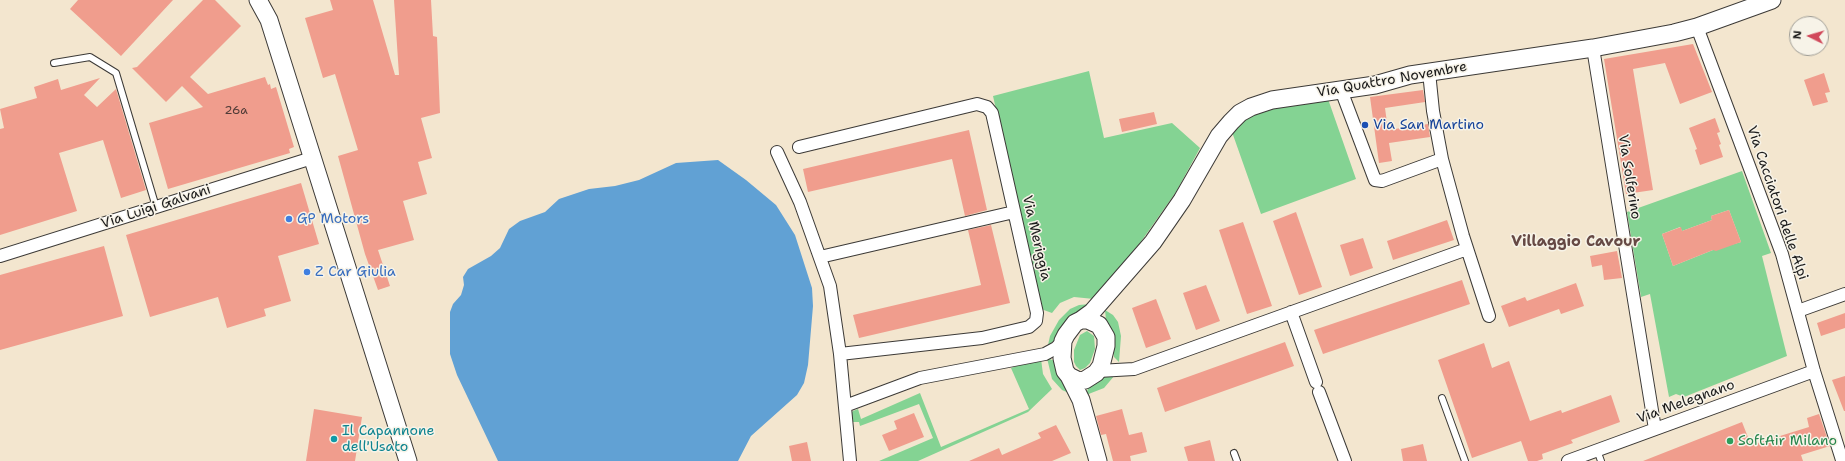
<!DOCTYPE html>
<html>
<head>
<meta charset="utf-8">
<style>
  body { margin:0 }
  #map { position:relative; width:1845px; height:461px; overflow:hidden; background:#f3e6cf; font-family:"Shantell Sans",sans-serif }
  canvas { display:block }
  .north { position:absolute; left:1789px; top:16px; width:40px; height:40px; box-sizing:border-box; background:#f7f3e8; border:1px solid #9f9d96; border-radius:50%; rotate:275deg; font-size:11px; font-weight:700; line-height:16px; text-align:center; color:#1c1c1c }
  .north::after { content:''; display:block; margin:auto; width:14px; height:18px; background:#d1495b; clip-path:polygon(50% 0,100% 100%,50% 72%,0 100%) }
</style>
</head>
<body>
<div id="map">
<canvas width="1845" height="461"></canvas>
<div class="north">N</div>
</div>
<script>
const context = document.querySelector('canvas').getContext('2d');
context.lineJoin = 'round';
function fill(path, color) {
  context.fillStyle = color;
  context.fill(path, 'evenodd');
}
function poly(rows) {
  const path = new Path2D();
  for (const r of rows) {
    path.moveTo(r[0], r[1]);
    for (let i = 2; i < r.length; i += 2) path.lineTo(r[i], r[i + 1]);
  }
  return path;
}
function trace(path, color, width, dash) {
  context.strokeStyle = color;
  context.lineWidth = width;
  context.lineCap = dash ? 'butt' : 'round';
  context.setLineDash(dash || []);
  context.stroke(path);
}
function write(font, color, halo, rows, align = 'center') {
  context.font = font + ' "Shantell Sans",sans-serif';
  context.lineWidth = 3;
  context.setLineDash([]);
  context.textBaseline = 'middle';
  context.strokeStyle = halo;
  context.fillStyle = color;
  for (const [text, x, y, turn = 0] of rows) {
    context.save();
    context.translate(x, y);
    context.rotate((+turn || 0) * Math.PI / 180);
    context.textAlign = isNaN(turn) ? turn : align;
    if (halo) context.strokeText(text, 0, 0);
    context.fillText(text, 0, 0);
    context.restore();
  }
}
fill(poly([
  [1089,71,1104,138,1172,123,1200,148,1176,192,1140,243,1094,299,1074,297,1060,303,1052,313,1041,309,993,96],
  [1328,99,1356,179,1261,214,1232,132,1249,116,1265,110],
  [1742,171,1771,253,1762,256,1787,356,1684,397,1676,394,1669,397,1650,294,1641,297,1627,212],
  [1729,210,1741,242,1713,250,1673,266,1662,234,1680,227,1682,231,1712,220,1711,216],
  [1090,304,1057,339,1048,345,1050,336,1059,320,1070,309,1079,305],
  [1105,310,1113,315,1118,322,1121,336,1119,362,1114,357,1111,332,1106,320],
  [1087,331,1094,336,1095,349,1090,363,1085,368,1080,370,1076,366,1074,362,1074,350,1080,335],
  [1047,358,1055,361,1071,394,1062,390,1052,379],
  [1041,359,1043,374,1052,389,1028,412,918,461,879,461,933,438,919,404,860,426,859,422,849,422,850,414,853,411,858,409,861,419,920,393,941,447,1029,409,1011,368,1032,360],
  [1115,375,1104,388,1086,395,1088,388,1097,381,1104,377]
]), '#84d393');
fill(poly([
  [718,160,746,180,776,205,795,235,812,288,813,306,808,365,804,383,797,395,751,436,738,461,498,461,457,375,450,354,450,312,453,304,461,295,464,285,463,277,468,269,491,256,500,248,509,229,520,221,545,212,559,199,589,189,615,186,639,180,676,163]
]), '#61a1d4');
fill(poly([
  [78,0,173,0,121,56,70,9],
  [203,0,215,0,241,26,190,77,208,94,265,77,268,85,270,84,271,89,276,87,294,147,289,149,290,153,168,189,149,123,203,107,182,86,166,102,132,68,137,67],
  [330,0,373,0,395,75,399,75,394,0,431,0,433,36,437,37,440,113,421,118,432,158,418,162,427,194,403,201,414,240,378,250,390,286,378,290,365,254,338,156,358,150,335,74,323,78,305,18,333,10],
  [1693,44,1712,92,1680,104,1665,63,1633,69,1653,190,1626,194,1604,59],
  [1824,73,1830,92,1825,93,1828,102,1813,106,1804,80],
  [100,78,84,95,97,107,116,89,146,190,121,198,103,140,59,153,77,211,0,235,0,129,4,128,0,109,37,98,34,87,58,79,61,90],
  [1423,90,1425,102,1385,108,1388,130,1428,124,1430,137,1389,143,1392,161,1379,163,1370,97],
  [1154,112,1157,124,1122,132,1119,119],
  [1715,118,1720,132,1717,133,1721,144,1719,145,1723,157,1700,165,1695,150,1697,149,1689,128],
  [969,130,987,210,965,216,952,159,808,192,803,169],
  [301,183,319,244,278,256,291,301,264,309,266,316,227,328,218,297,150,317,126,235],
  [1729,210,1741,242,1716,251,1713,250,1673,266,1662,234,1681,227,1682,231,1712,220,1711,216],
  [1296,212,1322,287,1299,295,1273,221],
  [1447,220,1454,240,1393,260,1387,241],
  [1243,222,1272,306,1247,314,1219,230],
  [991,225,1010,303,859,338,853,315,981,285,968,230],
  [1363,238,1373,268,1350,276,1340,245],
  [104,246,123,316,0,350,0,275],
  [1617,251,1622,278,1604,280,1602,265,1592,267,1590,256],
  [1462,280,1470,304,1323,354,1314,330],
  [1576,283,1584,306,1561,314,1559,309,1509,327,1501,306,1525,297,1527,301],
  [1206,285,1220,321,1196,330,1183,293],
  [1156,299,1171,339,1146,348,1132,308],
  [1845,313,1845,328,1821,336,1817,323],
  [1285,342,1294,366,1165,412,1157,388],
  [1484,343,1492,368,1509,361,1530,421,1561,410,1562,413,1611,395,1620,422,1571,440,1573,443,1542,454,1543,459,1537,461,1528,461,1521,441,1472,458,1438,360],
  [1845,376,1845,411,1844,411,1832,380],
  [314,409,362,417,355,461,306,461],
  [1122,409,1129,435,1142,432,1147,452,1130,456,1131,461,1113,461,1106,434,1101,435,1096,416],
  [914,413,924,437,889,451,882,435,897,429,894,421],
  [1819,414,1830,446,1801,455,1803,461,1643,461,1742,422,1751,445,1809,427,1807,418],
  [1056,425,1071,453,1052,461,969,461,999,448,1002,455,1041,438,1038,433],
  [1210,440,1215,461,1188,461,1184,447],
  [807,442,811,461,792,461,789,446],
  [1423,444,1427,461,1403,461,1401,449]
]), '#f09d8d');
const lane = poly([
  [54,63,90,57,116,73,156,207],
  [1442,398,1465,461],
  [1597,450,1601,461],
  [1234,453,1237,461]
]);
const street = poly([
  [1697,27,1782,254,1814,371,1842,460],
  [1593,48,1655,429],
  [1429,72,1433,111,1442,159,1463,236,1489,316],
  [1341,90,1375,180,1382,181,1442,159],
  [799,147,977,104,987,107,992,113,1037,313,1036,321,1029,327,982,338,840,354,850,461],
  [777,152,800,202,830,286,840,354],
  [0,256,312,158],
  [820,257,1014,212],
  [1798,311,1845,294],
  [1291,312,1316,382],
  [1098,371,1134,369,1467,249],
  [1319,392,1345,461],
  [845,406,920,378,1045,354,1056,348,1063,341],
  [1568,461,1814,371]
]);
const secondary = poly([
  [258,0,269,20,408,461],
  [1081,320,1092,312,1153,242,1182,200,1219,136,1231,122,1240,113,1251,107,1272,100,1375,85,1410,75,1593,48,1674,33,1697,27,1772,0],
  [1081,320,1088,320,1099,325,1106,337,1106,346,1101,366,1096,373,1085,380,1079,381,1069,376,1065,371,1062,358,1063,341,1066,335,1075,323,1081,320],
  [1069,376,1081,400,1098,461]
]);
trace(lane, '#3c3a37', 8);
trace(street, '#3c3a37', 14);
trace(secondary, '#3c3a37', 19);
trace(lane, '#fff', 6);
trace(street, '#fff', 12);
trace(secondary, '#fff', 17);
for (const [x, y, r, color] of [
  [1365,125,4,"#1a4fb4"],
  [289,219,4,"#3f7fe0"],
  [307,272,4,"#3f7fe0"],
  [334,439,4,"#0f9aa8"],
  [1730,441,4,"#2e9e5b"]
]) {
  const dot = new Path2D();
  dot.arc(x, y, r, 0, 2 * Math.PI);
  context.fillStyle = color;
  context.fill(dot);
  trace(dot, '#f7f3e8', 1.5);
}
write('12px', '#513c38', null, [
  ["26a",236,111]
]);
write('14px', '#1c1c1c', '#f7f3e8', [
  ["Via Quattro Novembre",1392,80,-10],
  ["Via Solferino",1629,177,81],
  ["Via Cacciatori delle Alpi",1777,203,71],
  ["Via Luigi Galvani",156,207,-18],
  ["Via Meriggia",1036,238,77],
  ["Via Melegnano",1686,402,-20]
]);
write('14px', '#164399', '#f7f3e8', [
  ["Via San Martino",1373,125]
], 'left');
write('14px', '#366cbe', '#f7f3e8', [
  ["GP Motors",297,219],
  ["Z Car Giulia",315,272]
], 'left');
write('14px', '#0d838f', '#f7f3e8', [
  ["Il Capannone",342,431],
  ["dell'Usato",342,447]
], 'left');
write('14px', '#27864d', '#f7f3e8', [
  ["SoftAir Milano",1738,441]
], 'left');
write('bold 15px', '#664944', '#f7f3e8', [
  ["Villaggio Cavour",1576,242]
]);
</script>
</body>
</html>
